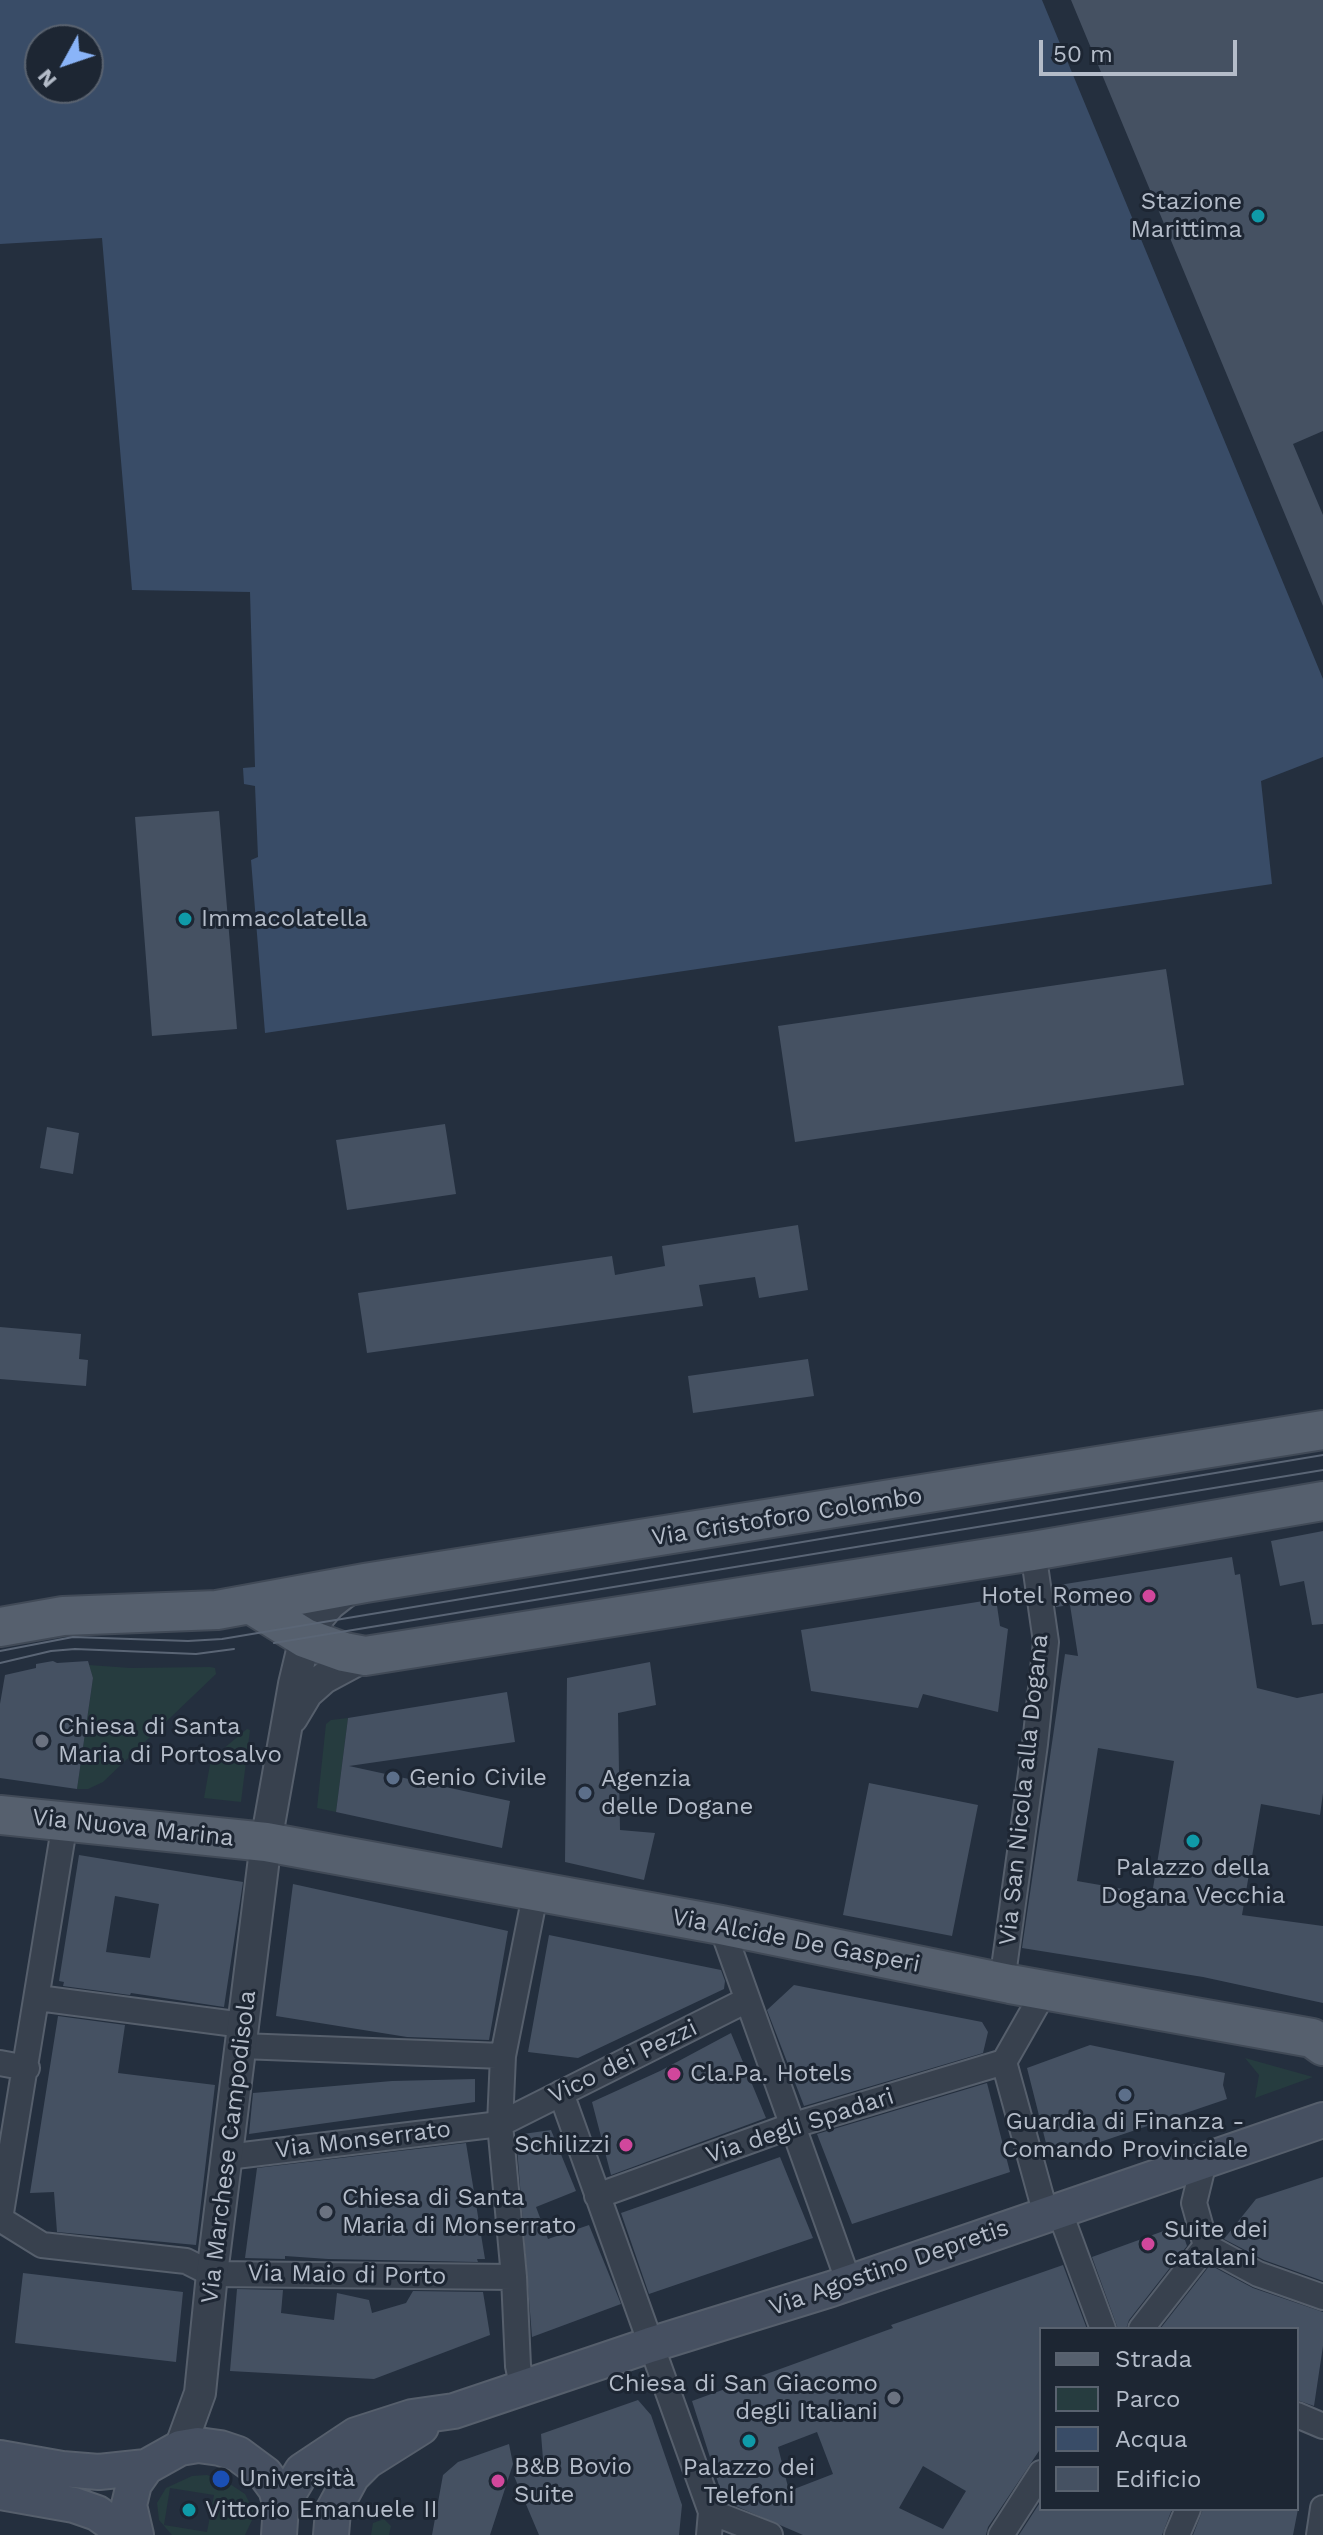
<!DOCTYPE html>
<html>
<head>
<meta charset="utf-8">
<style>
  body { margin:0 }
  #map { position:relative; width:1323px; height:2535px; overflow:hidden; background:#242f3e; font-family:"Work Sans",sans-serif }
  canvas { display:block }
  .legend { position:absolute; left:1039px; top:2327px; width:260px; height:184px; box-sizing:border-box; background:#1d2633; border:2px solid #59626f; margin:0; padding:10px 14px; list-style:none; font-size:24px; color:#b4bcc9 }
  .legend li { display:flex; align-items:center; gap:16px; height:40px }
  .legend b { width:40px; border:2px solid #59626f }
  .north { position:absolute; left:24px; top:24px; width:80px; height:80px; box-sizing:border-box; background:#1d2633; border:2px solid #59626f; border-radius:50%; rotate:230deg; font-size:22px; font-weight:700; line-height:32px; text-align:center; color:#b4bcc9 }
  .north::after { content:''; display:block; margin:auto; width:28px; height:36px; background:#8ab4f8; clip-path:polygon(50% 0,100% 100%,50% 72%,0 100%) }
  .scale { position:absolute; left:1039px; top:40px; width:198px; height:36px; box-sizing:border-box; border:4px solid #b4bcc9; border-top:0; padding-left:10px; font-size:24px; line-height:28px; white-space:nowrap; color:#b4bcc9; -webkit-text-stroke:6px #1d2633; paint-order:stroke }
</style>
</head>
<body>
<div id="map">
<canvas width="1323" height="2535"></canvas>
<ul class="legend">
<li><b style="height:10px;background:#56606e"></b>Strada</li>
<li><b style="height:22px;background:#263c3f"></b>Parco</li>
<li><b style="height:22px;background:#394c67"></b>Acqua</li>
<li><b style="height:22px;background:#455162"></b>Edificio</li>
</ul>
<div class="north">N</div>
<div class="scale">50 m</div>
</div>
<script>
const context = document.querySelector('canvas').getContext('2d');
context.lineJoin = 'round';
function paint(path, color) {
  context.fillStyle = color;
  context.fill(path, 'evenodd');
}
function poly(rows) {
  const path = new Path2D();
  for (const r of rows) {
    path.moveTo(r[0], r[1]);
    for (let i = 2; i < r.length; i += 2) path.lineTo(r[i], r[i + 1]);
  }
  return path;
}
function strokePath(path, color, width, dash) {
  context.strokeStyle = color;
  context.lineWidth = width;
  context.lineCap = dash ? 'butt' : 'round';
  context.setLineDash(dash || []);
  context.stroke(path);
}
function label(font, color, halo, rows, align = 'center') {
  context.font = font + ' "Work Sans",sans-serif';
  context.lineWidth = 6;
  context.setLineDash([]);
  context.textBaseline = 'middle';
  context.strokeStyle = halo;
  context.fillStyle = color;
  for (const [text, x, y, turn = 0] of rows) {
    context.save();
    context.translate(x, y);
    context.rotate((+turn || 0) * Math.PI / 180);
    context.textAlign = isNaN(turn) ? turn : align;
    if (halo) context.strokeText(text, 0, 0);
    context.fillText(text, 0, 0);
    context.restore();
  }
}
const green = poly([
  [89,1665,130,1668,210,1667,215,1668,216,1674,103,1782,88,1789,77,1789,93,1678],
  [348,1718,336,1812,317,1808,326,1724,331,1720],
  [247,1729,250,1730,241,1802,204,1798,211,1759],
  [1245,2058,1313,2077,1255,2098,1259,2075],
  [207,2475,227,2482,245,2494,253,2510,253,2518,245,2535,172,2535,159,2520,157,2503,166,2488,192,2476],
  [170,2488,214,2495,207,2532,164,2525],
  [384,2519,391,2526,389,2535,371,2535,373,2523]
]);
const water = poly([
  [0,0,1042,0,1323,679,1323,757,1261,781,1272,884,265,1033,251,860,258,857,255,786,244,784,243,768,255,767,250,592,132,590,102,238,0,244],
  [40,40,88,40,88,88,40,88]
]);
const building = poly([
  [1071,0,1323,0,1323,431,1293,444,1323,515,1323,606],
  [219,811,237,1029,152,1036,135,817],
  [1166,969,1184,1085,795,1142,778,1026],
  [445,1124,456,1194,347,1210,336,1140],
  [47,1127,79,1133,73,1174,40,1168],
  [798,1225,808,1290,759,1298,755,1277,699,1285,703,1306,367,1353,358,1293,612,1256,615,1275,665,1266,662,1246],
  [0,1327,81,1334,79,1359,88,1360,86,1386,0,1379],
  [808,1359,814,1396,693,1413,688,1376],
  [1323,1531,1323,1624,1312,1625,1304,1581,1280,1586,1271,1541],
  [1232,1557,1235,1575,1240,1574,1257,1688,1297,1698,1323,1693,1323,1793,1320,1815,1261,1804,1242,1915,1323,1926,1323,2003,1203,1977,1022,1948,1065,1654,1078,1656,1070,1605,1056,1607,1053,1586],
  [1098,1748,1174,1761,1152,1894,1077,1881],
  [996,1599,1000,1626,1008,1629,998,1712,923,1694,918,1708,811,1691,801,1630],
  [53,1661,57,1663,88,1661,93,1678,77,1789,0,1778,0,1704,5,1675,36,1668,36,1664],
  [650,1662,656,1705,618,1713,620,1830,655,1833,644,1880,565,1862,567,1678],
  [507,1692,515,1742,349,1766,510,1801,502,1848,336,1812,348,1718],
  [869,1783,978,1805,952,1936,843,1915],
  [79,1855,243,1882,224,2007,131,1993,130,1995,63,1986,64,1982,59,1981],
  [115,1896,159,1904,150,1958,106,1952],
  [293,1884,508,1931,489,2040,407,2037,276,2016],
  [549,1935,721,1970,725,1981,724,1989,578,2058,528,2052],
  [794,1985,982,2022,988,2032,983,2053,804,2106,767,2010],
  [58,2016,125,2025,118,2073,215,2085,196,2245,57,2232,54,2192,30,2193],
  [731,2033,766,2118,611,2175,592,2102,660,2071],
  [1090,2045,1225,2073,1223,2085,1227,2099,1050,2159,1027,2068],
  [475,2079,475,2102,249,2134,253,2093,392,2081],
  [987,2083,1010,2172,852,2224,817,2134],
  [551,2130,576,2191,536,2207,548,2239,589,2225,621,2304,532,2337,516,2135],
  [466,2143,485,2259,477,2259,478,2262,328,2259,285,2256,285,2259,245,2258,257,2168],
  [780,2157,813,2238,649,2294,621,2213],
  [1323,2177,1323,2281,1264,2260,1224,2239,1256,2199],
  [1180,2225,1187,2246,1129,2320,1126,2329,1118,2329,1092,2257],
  [1063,2265,1087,2329,1041,2329,1041,2448,988,2527,986,2535,803,2535,724,2501,692,2401,893,2328,891,2325],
  [817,2432,833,2474,789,2491,778,2447],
  [923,2466,966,2491,943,2529,899,2508],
  [1210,2265,1253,2288,1323,2312,1323,2346,1314,2406,1297,2400,1297,2329,1160,2329],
  [23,2273,183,2292,176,2362,15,2343],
  [237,2289,283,2290,281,2313,334,2320,337,2293,369,2300,372,2313,406,2303,413,2291,483,2292,490,2335,374,2379,230,2371],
  [638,2400,651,2415,682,2505,679,2535,539,2535,514,2476,544,2472,541,2434],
  [509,2444,513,2464,490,2535,432,2535,443,2475,458,2462],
  [1041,2501,1041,2509,1172,2509,1162,2535,1019,2535],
  [1203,2509,1298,2509,1293,2535,1193,2535]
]);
const minor = poly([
  [721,1925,849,2283],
  [1002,1982,1035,1744,1046,1642,1033,1551],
  [1045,1990,1004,2062,1046,2215],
  [38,1998,243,2025],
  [241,2046,503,2056],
  [0,2063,27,2068],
  [561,2093,711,2512,709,2535],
  [227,2157,500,2124,747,2000],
  [597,2196,791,2126,1004,2062],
  [1059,2210,1103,2329],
  [0,2219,42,2245,186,2261,212,2274,514,2277],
  [0,2219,65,1822],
  [1206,2246,1258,2274,1323,2297],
  [1141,2329,1206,2246,1194,2203,1204,2162],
  [523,2389,518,2366,514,2277,500,2124,503,2056,536,1890],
  [1297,2415,1323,2426],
  [711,2512,770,2535],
  [1001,2535,1041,2473],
  [1177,2535,1188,2509],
  [1319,2535,1323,2508]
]);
const tertiary = poly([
  [292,1718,307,1693,324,1678,365,1656],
  [180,2448,200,2393,212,2274,266,1842,294,1684,305,1638,313,1624,330,1604,353,1586]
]);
const secondary = poly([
  [0,2458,62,2469,99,2472,146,2467],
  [0,2492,74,2505,97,2513,128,2535],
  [281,2506,302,2471,356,2435,412,2417,454,2411,650,2345,831,2289,1323,2120],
  [136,2535,129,2505,134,2484,146,2467,180,2448,198,2445,220,2448,238,2454,265,2474,276,2489,281,2506,279,2535],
  [331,2535,333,2511,352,2476,367,2461,421,2427]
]);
const primary = poly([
  [252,1605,305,1638,344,1652,365,1656,1033,1551,1323,1501],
  [0,1627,63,1616,217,1610,365,1583,1323,1430],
  [0,1815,266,1842,721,1925,1010,1984,1312,2038,1323,2046]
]);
const tram = poly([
  [274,1643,1323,1470],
  [0,1651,73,1637,188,1641,222,1639,1323,1455],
  [0,1663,51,1651,75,1649,196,1654,234,1649]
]);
const markers = [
  [1258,216,8,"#0f9aa8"],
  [185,919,8,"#0f9aa8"],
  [1149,1596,8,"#d1479c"],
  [42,1741,8,"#6b7280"],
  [393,1778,8,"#5c6f8a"],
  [585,1793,8,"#5c6f8a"],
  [1193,1841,8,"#0f9aa8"],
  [674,2074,8,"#d1479c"],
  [1125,2095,8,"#5c6f8a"],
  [626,2145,8,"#d1479c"],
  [326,2212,8,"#6b7280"],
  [1148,2244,8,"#d1479c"],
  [894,2398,8,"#6b7280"],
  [749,2441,8,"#0f9aa8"],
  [221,2479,10,"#1a4fb4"],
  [498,2481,8,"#d1479c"],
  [189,2510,8,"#0f9aa8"]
];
const poiNames = [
  ["Stazione",1242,202,"right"],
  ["Marittima",1242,230,"right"],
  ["Immacolatella",201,919],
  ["Hotel Romeo",1133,1596,"right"],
  ["Chiesa di Santa",58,1727],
  ["Maria di Portosalvo",58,1755],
  ["Genio Civile",409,1778],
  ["Agenzia",601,1779],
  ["delle Dogane",601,1807],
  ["Palazzo della",1193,1868,"center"],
  ["Dogana Vecchia",1193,1896,"center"],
  ["Cla.Pa. Hotels",690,2074],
  ["Guardia di Finanza -",1125,2122,"center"],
  ["Comando Provinciale",1125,2150,"center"],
  ["Schilizzi",610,2145,"right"],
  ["Chiesa di Santa",342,2198],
  ["Maria di Monserrato",342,2226],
  ["Suite dei",1164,2230],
  ["catalani",1164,2258],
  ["Chiesa di San Giacomo",878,2384,"right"],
  ["degli Italiani",878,2412,"right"],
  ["B&B Bovio",514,2467],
  ["Suite",514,2495],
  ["Palazzo dei",749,2468,"center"],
  ["Telefoni",749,2496,"center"],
  ["Università",239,2479],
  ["Vittorio Emanuele II",205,2510]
];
const streetNames = [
  ["Via Cristoforo Colombo",787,1517,-9],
  ["Via San Nicola alla Dogana",1024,1790,-84],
  ["Via Nuova Marina",133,1828,6],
  ["Via Alcide De Gasperi",796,1941,11],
  ["Vico dei Pezzi",623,2062,-26],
  ["Via degli Spadari",800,2126,-18],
  ["Via Monserrato",363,2140,-7],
  ["Via Marchese Campodisola",229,2147,-83],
  ["Via Agostino Depretis",889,2268,-19],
  ["Via Maio di Porto",347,2275,1]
];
paint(green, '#263c3f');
paint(water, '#394c67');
paint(building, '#455162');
strokePath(minor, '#565f6c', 28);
strokePath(tertiary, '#565f6c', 34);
strokePath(secondary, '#565f6c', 38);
strokePath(primary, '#414a57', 42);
strokePath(minor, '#38414e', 24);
strokePath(tertiary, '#38414e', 30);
strokePath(secondary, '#465061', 34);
strokePath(primary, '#56606e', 38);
strokePath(tram, '#5a6575', 2);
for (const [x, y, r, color] of markers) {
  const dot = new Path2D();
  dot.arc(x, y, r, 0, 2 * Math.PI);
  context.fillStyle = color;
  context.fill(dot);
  strokePath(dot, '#1d2633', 3);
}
label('24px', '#b4bcc9', '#1d2633', poiNames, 'left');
label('24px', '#b4bcc9', '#1d2633', streetNames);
</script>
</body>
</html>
